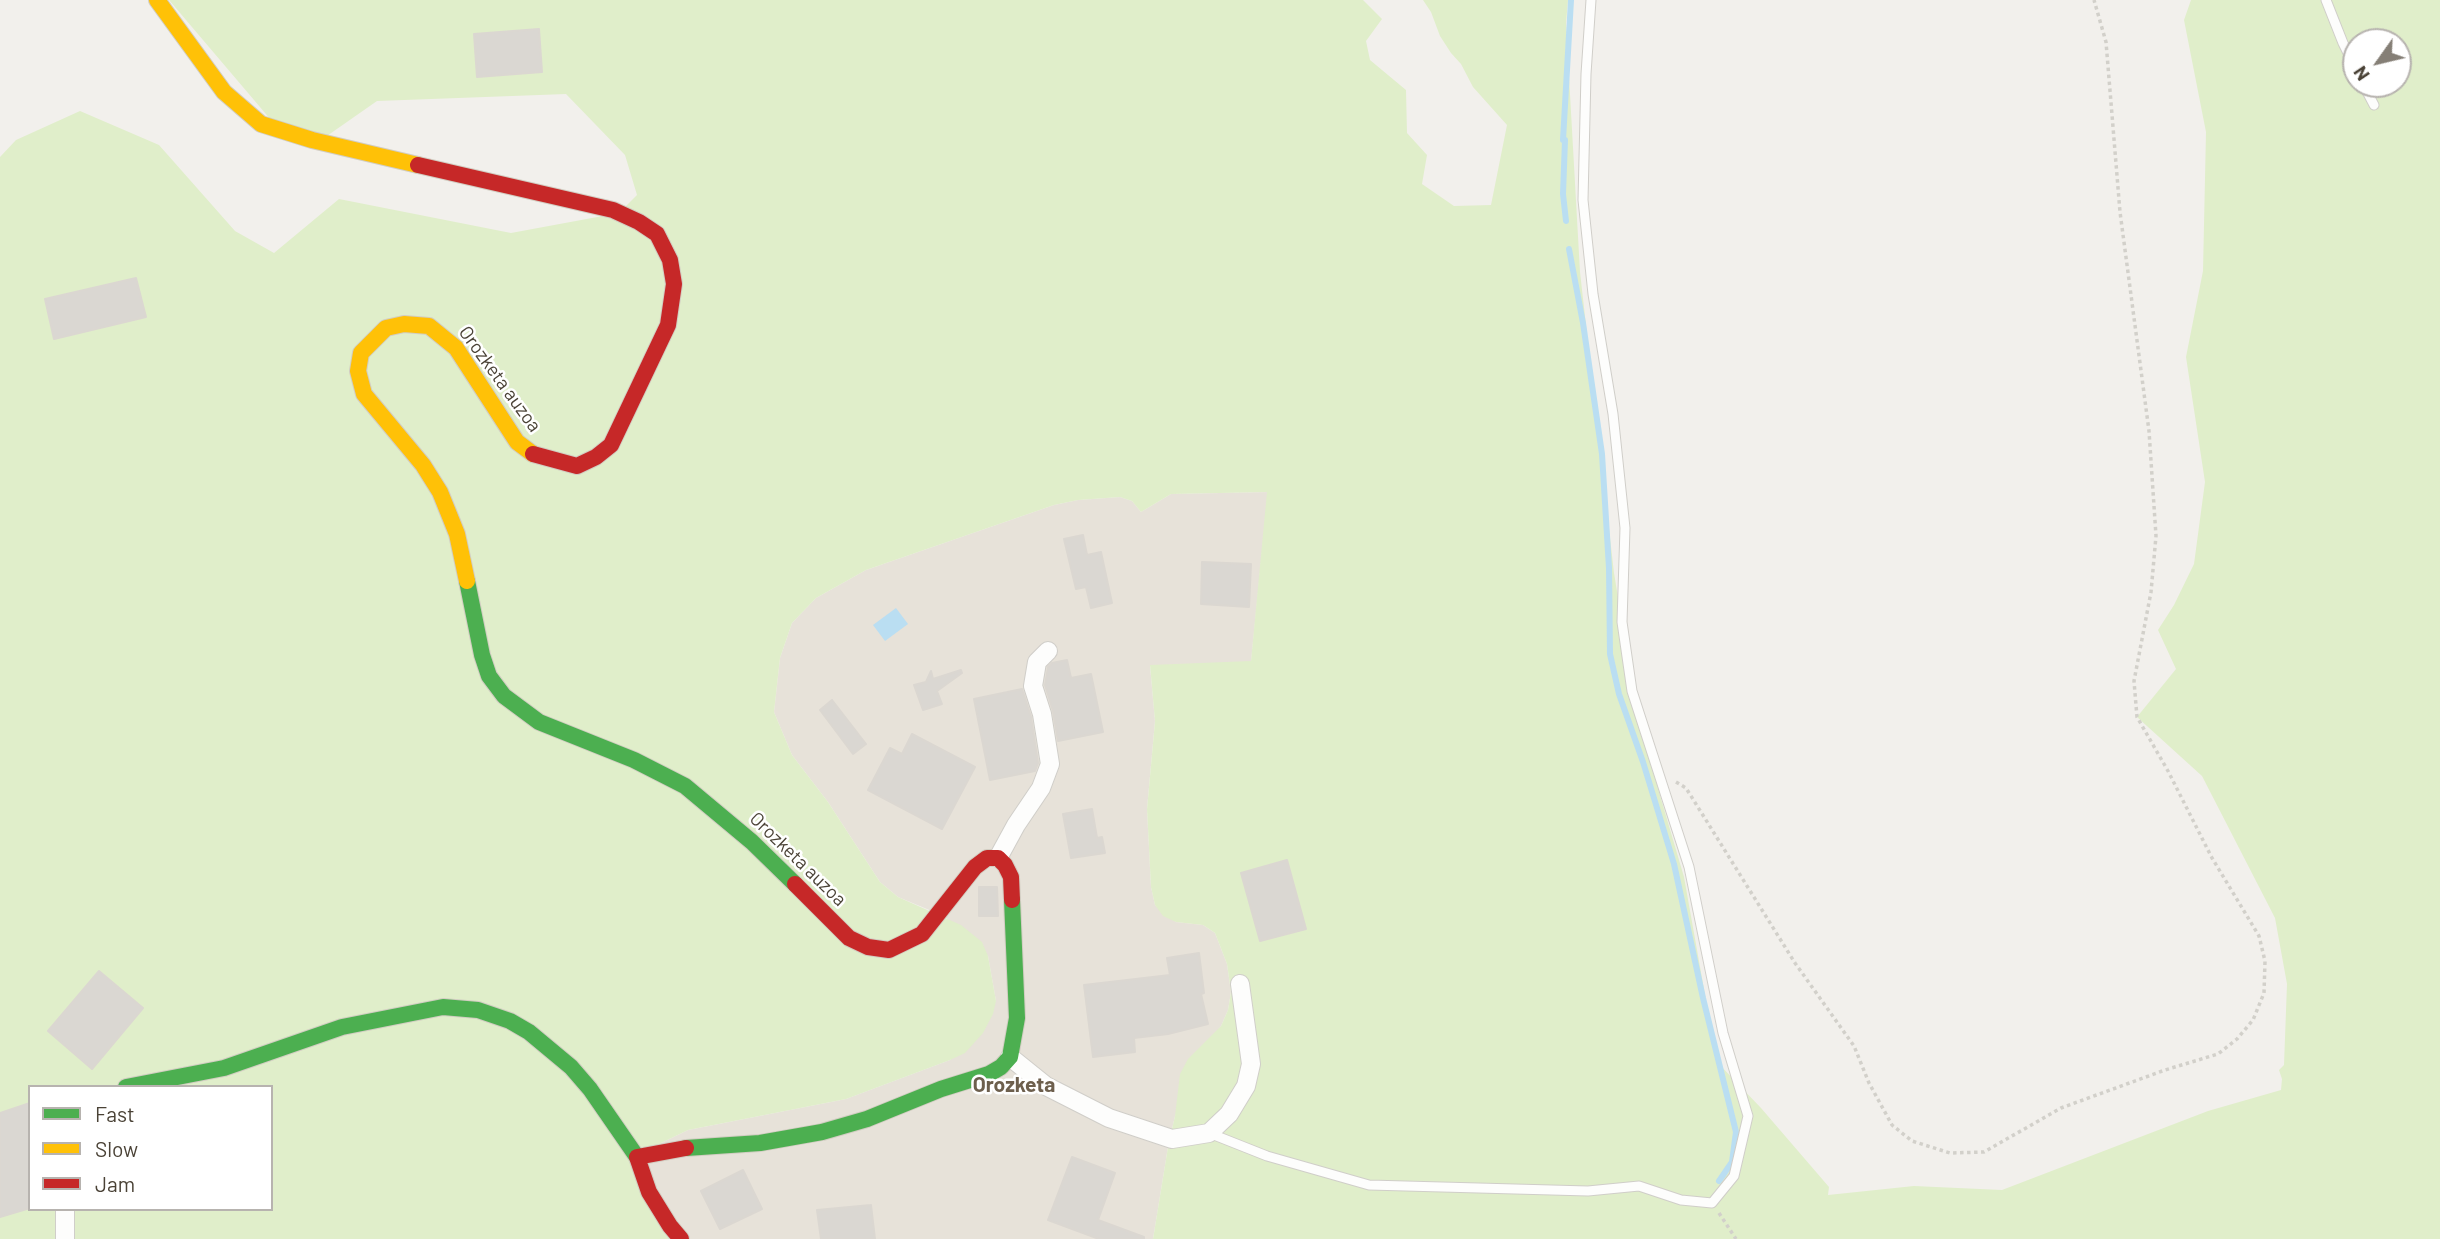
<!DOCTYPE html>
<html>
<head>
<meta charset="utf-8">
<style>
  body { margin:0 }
  #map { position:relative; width:2440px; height:1239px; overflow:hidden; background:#f2f0ec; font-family:Barlow,sans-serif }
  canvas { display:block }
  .legend { position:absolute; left:28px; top:1085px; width:245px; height:126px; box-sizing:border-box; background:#fff; border:2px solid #b7b3af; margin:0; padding:9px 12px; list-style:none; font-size:21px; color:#4a4236 }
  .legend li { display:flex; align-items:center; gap:14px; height:35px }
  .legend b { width:35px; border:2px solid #b7b3af }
  .north { position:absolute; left:2342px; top:28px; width:70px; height:70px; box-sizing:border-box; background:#fff; border:2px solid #b7b3af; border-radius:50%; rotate:236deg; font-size:19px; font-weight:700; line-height:28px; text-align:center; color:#4a4236 }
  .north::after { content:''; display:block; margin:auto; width:24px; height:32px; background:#857f76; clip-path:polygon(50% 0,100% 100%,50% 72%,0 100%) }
</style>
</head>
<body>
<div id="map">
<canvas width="2440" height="1239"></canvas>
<ul class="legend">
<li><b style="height:9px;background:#4caf50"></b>Fast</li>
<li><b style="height:9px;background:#ffc107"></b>Slow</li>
<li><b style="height:9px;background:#c62828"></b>Jam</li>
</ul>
<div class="north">N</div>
</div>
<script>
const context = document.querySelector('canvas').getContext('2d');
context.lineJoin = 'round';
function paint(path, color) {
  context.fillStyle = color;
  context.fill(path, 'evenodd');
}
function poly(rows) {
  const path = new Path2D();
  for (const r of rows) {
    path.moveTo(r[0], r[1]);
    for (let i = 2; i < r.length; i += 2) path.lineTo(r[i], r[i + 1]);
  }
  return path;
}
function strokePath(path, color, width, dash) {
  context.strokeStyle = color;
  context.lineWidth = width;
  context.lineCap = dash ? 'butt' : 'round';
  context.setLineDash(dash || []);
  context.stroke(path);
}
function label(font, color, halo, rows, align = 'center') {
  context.font = font + ' Barlow,sans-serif';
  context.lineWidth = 5;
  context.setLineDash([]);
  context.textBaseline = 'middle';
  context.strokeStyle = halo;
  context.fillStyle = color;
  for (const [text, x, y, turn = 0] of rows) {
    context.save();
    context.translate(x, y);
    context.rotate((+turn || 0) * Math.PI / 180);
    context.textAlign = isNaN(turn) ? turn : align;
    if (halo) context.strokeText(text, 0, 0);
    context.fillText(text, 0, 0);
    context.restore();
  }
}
const residential = poly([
  [1268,492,1251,662,1150,666,1155,721,1147,809,1151,887,1155,905,1176,922,1203,925,1215,933,1227,964,1231,992,1228,1010,1221,1026,1214,1035,1175,1116,1168,1147,1153,1239,685,1239,630,1158,688,1130,846,1099,950,1060,996,1001,988,956,944,916,898,897,880,882,828,802,792,755,774,712,780,658,792,623,816,598,866,570,1054,505,1078,500,1120,497,1132,501,1141,512,1171,494]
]);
const green = poly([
  [169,0,1363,0,1382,19,1366,41,1370,60,1406,90,1407,133,1427,155,1422,184,1454,206,1491,205,1507,125,1473,87,1461,64,1451,53,1440,36,1431,12,1423,0,1568,0,1566,23,1580,272,1614,573,1639,724,1684,877,1717,1062,1761,1108,1829,1187,1828,1195,1914,1186,2002,1190,2208,1111,2281,1090,2282,1079,2279,1070,2284,1065,2287,984,2275,918,2202,776,2137,717,2176,669,2158,630,2174,605,2194,564,2205,482,2186,357,2203,271,2206,132,2184,20,2191,0,2440,0,2440,1239,1153,1239,1168,1147,1175,1116,1180,1074,1188,1059,1221,1026,1228,1010,1231,992,1227,964,1215,933,1203,925,1176,922,1163,916,1155,905,1151,887,1147,809,1155,721,1150,665,1251,661,1267,492,1171,494,1141,512,1132,501,1120,497,1078,500,1054,505,866,570,816,598,792,623,780,658,774,712,792,755,828,802,880,882,898,897,961,925,982,942,988,956,996,1001,993,1014,983,1033,965,1053,950,1060,846,1099,688,1130,630,1158,685,1239,0,1239,0,157,16,140,80,111,159,145,235,231,274,253,339,199,511,233,619,213,637,195,625,155,566,94,377,101,324,138,271,120],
  [2356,42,2398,42,2398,84,2356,84],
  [30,1087,271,1087,271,1209,30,1209]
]);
const water = poly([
  [896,608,908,624,885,641,873,625]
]);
const stream = poly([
  [1566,221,1563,194,1565,140,1563,140,1571,0],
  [1569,249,1583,323,1602,454,1609,568,1610,654,1619,694,1643,762,1674,864,1703,998,1736,1132,1732,1162,1719,1181]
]);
const building = poly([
  [539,29,542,72,477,77,474,34,539,29],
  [136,278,146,317,54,339,45,299,136,278],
  [1083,535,1087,555,1101,552,1112,603,1091,608,1086,587,1076,589,1064,539,1083,535],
  [1202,562,1251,564,1249,607,1201,604,1202,562],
  [1067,660,1071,678,1091,674,1103,732,1058,741,1053,711,1045,685,1048,667,1052,663,1067,660],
  [961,670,962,673,937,691,942,704,923,710,914,685,926,682,931,671,933,679,961,670],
  [1022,689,1031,717,1038,763,1035,771,990,780,974,699,1022,689],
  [832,700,866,744,853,754,820,710,832,700],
  [912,734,975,767,942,829,868,790,890,748,902,754,912,734],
  [1092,809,1097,838,1102,837,1105,853,1071,858,1063,814,1092,809],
  [1287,860,1306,929,1260,941,1241,873,1287,860],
  [979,887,997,887,998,916,979,916,979,887],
  [1199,953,1204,993,1201,994,1208,1024,1168,1034,1134,1038,1135,1052,1093,1057,1084,985,1170,975,1167,958,1199,953],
  [99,971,143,1008,92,1069,48,1031,99,971],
  [30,1103,30,1208,0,1217,0,1113,30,1103],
  [1072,1157,1115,1173,1098,1220,1144,1237,1144,1239,1099,1239,1048,1220,1072,1157],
  [743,1170,762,1209,720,1229,701,1191,743,1170],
  [871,1205,875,1239,821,1239,817,1210,871,1205]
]);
const path = poly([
  [1676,782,1686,788,1795,963,1854,1046,1869,1083,1892,1125,1912,1141,1950,1153,1984,1152,2061,1108,2165,1070,2218,1054,2237,1039,2253,1020,2264,993,2265,961,2259,936,2212,858,2168,771,2137,717,2134,681,2151,592,2156,536,2149,431,2120,212,2106,42,2094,0],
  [1719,1213,1736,1239]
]);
const lane = poly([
  [2326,0,2343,43,2356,69],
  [2363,84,2374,105],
  [1209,1133,1267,1156,1369,1185,1588,1191,1639,1186,1681,1200,1712,1203,1734,1176,1748,1116,1723,1033,1689,867,1632,691,1622,622,1625,528,1613,414,1593,294,1583,200,1586,74,1591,0]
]);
const street = poly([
  [998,858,1016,825,1041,788,1050,764,1042,714,1033,686,1037,662,1048,651],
  [1010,1057,1046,1086,1109,1118,1172,1139,1209,1133,1229,1114,1246,1086,1251,1064,1240,984],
  [65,1239,65,1209]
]);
const fast = poly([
  [467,581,482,655,489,676,504,696,539,722,634,760,685,786,752,842,795,884],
  [126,1087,224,1068,342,1027,443,1007,478,1010,510,1021,529,1032,571,1067,590,1089,637,1157],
  [686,1148,760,1143,822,1132,867,1119,941,1089,989,1074,1001,1067,1010,1057,1017,1018,1012,900]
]);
const slow = poly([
  [157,0,224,92,261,124,312,140,418,165],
  [467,581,457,534,440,492,423,465,364,394,358,371,361,353,386,328,404,324,429,326,456,348,517,442,533,454]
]);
const jam = poly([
  [418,165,613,210,639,222,657,234,670,260,674,284,668,325,611,445,596,457,577,466,533,454],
  [795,884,849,938,868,947,889,950,922,934,975,867,987,858,998,858,1005,865,1011,877,1012,900],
  [681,1239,670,1226,649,1192,637,1157,686,1148]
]);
const streetNames = [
  ["Orozketa auzoa",500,379,54],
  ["Orozketa auzoa",798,859,44]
];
const neighbourhoodNames = [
  ["Orozketa",1014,1085]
];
paint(residential, '#e7e2d9');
paint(green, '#e0eeca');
paint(water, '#badef2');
strokePath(stream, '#badef2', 6);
paint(building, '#dad7d2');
strokePath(building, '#dbd7d1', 2);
strokePath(lane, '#d0cec9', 11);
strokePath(street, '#d0cec9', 20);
strokePath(fast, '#d2cdc2', 18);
strokePath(slow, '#d2cdc2', 18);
strokePath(jam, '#d2cdc2', 18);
strokePath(path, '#d2d0ca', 3.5, [3.5, 3.5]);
strokePath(lane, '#fdfdfc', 9);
strokePath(street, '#fdfdfc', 18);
strokePath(fast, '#4caf50', 16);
strokePath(slow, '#ffc107', 16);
strokePath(jam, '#c62828', 16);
label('19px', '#4a4236', '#fff', streetNames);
label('bold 21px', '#6d5f4d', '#fff', neighbourhoodNames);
</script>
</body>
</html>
